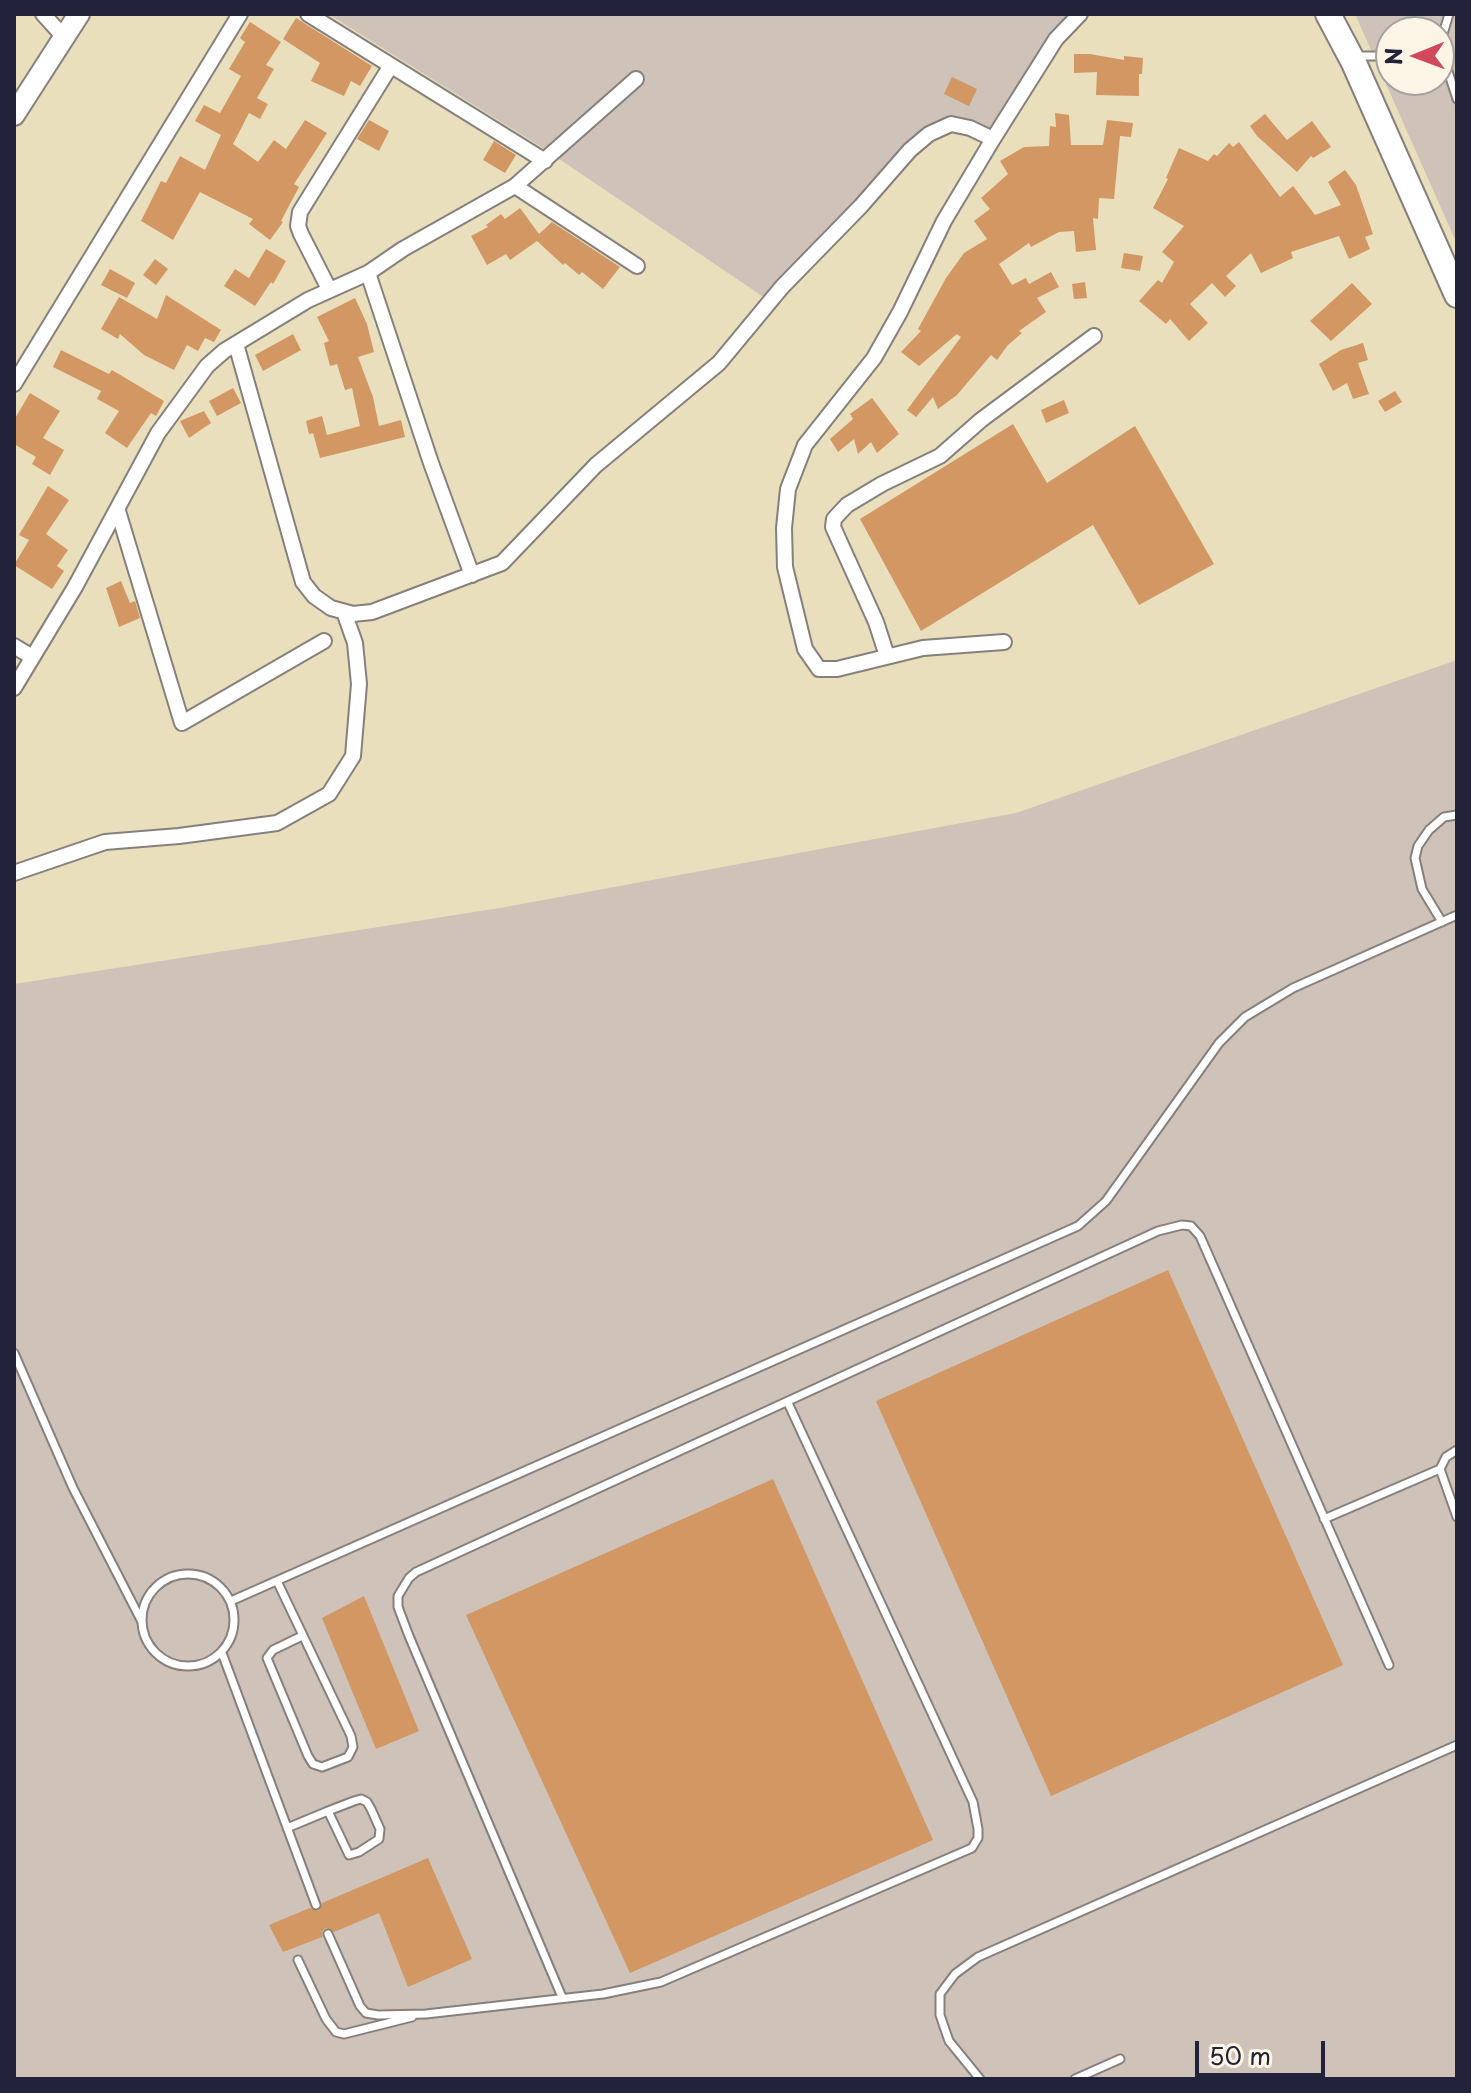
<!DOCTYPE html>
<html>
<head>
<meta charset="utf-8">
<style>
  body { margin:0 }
  #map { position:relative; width:1471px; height:2093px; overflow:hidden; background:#e9dfbc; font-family:"Playpen Sans",sans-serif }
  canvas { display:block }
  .frame { position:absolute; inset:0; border:16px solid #22223b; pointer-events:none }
  .north { position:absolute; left:1375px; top:16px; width:80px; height:80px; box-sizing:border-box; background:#fcf5e5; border:2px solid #a5a1a1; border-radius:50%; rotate:269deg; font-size:22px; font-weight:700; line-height:32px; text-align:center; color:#22223b }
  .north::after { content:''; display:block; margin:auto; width:28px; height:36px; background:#d1495b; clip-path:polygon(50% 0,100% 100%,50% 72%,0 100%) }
  .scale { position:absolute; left:1195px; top:2041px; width:130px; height:36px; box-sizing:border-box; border:4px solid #22223b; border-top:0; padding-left:10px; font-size:24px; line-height:28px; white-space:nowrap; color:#22223b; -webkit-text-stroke:6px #fcf5e5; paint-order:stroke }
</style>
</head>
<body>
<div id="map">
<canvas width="1471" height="2093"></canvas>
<div class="frame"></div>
<div class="north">N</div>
<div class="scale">50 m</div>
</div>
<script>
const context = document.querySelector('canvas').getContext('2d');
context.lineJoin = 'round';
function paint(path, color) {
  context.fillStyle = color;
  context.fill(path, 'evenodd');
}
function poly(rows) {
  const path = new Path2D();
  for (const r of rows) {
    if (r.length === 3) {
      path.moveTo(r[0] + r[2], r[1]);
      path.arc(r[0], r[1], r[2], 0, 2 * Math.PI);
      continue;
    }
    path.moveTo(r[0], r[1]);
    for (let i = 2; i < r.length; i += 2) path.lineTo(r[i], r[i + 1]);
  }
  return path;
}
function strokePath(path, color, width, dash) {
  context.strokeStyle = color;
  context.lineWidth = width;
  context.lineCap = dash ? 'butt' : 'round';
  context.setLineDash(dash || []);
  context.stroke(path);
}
const industrial = poly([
  [328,14,1086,14,1072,23,999,134,950,125,926,138,768,300,543,148],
  [1355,14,1457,14,1457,244],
  [1391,32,1439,32,1439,80,1391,80],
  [1457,660,1457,2079,14,2079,14,984,500,908,1016,813]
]);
const building = poly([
  [296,18,372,66,360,86,351,81,344,96,311,81,320,63,283,39],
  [250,22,281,42,266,65,274,69,257,98,268,104,260,119,249,113,233,144,258,162,274,140,286,149,305,120,327,133,294,184,299,187,281,221,283,222,270,240,249,224,253,219,200,192,173,240,141,221,161,181,166,183,180,156,205,170,221,135,195,121,204,105,220,113,241,76,229,69,245,42,240,38],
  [1074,54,1090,54,1124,60,1124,56,1143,58,1142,74,1139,74,1139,96,1096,95,1097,72,1074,73],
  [952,77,977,89,969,106,944,94],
  [1055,113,1069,115,1071,145,1103,145,1107,120,1133,123,1131,137,1120,136,1114,199,1099,198,1098,219,1093,218,1096,250,1076,252,1074,231,1059,232,1031,247,1029,243,999,264,1012,285,1026,278,1029,284,1051,272,1059,287,1037,298,1046,312,1019,331,1022,333,1008,345,997,360,991,355,957,395,938,409,933,397,916,417,907,410,961,337,957,334,919,366,901,352,921,331,918,329,946,278,964,253,987,239,974,221,990,209,981,198,1008,174,1000,161,1024,147,1049,146,1050,126,1056,127],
  [1265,114,1287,140,1312,121,1331,147,1313,158,1311,156,1297,172,1257,136,1250,126],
  [369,120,389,131,379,151,357,139],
  [494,141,516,155,505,173,483,160],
  [1239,142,1280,197,1293,186,1315,215,1341,205,1328,182,1345,170,1356,185,1373,234,1365,237,1370,249,1349,259,1339,236,1291,252,1293,258,1261,273,1251,253,1226,276,1236,286,1225,297,1212,283,1190,304,1208,323,1189,341,1170,319,1166,324,1139,301,1158,280,1162,283,1174,262,1162,252,1184,226,1153,208,1168,179,1166,178,1179,148,1208,161,1214,154,1217,156,1229,143,1233,147],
  [520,208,539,234,552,222,620,267,603,289,582,272,579,275,565,263,563,265,537,241,510,260,506,254,487,265,471,236,488,227,486,225,501,214,505,219],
  [266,249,286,261,273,284,271,282,255,306,224,286,235,269,249,278],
  [1124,253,1143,256,1140,271,1121,268],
  [155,259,168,269,156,285,143,275],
  [110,269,135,283,127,298,101,285],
  [1085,282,1087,298,1074,299,1072,284],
  [1352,283,1372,304,1331,341,1310,321],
  [166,295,221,330,214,342,205,338,198,351,187,345,174,370,144,355,120,334,118,339,101,329,119,297,157,319],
  [355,298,367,324,374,352,358,357,373,397,379,426,401,420,405,437,320,458,313,433,309,434,306,421,322,416,327,435,360,426,352,388,345,390,337,364,330,366,324,343,329,341,317,317],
  [293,334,301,350,263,371,255,355],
  [1363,343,1368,360,1358,363,1369,394,1353,399,1347,383,1333,391,1319,364,1341,350],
  [61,350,109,374,112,370,164,401,156,416,151,413,127,448,105,433,119,411,97,399,101,391,53,367],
  [233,388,241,403,217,416,209,401],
  [1395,391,1402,402,1385,412,1378,401],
  [30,393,60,411,43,438,64,450,50,475,32,464,36,457,14,444,14,420],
  [872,398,899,434,877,453,871,442,858,454,854,439,838,452,830,439,853,419,850,414],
  [1064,400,1069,413,1046,423,1041,410],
  [204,411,211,423,189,438,180,421],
  [1013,424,1047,483,1135,426,1214,564,1139,605,1093,525,921,631,860,519],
  [48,486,69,500,46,534,68,550,57,566,64,571,52,589,14,565,29,540,19,535],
  [121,581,130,603,135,601,140,618,119,627,106,588],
  [1168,1270,1343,1665,1051,1796,876,1401],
  [773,1479,933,1840,630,1973,466,1615],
  [364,1596,419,1731,376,1749,322,1618],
  [428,1858,472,1959,408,1987,379,1913,334,1932,326,1928,322,1931,322,1937,283,1952,269,1925,310,1908,319,1911,322,1903]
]);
const service = poly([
  [1449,14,1443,34,1443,56,1457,99],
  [1357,56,1391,56],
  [1442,922,1422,889,1415,858,1418,846,1429,830,1444,817,1457,815],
  [14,1353,73,1488,142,1622],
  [1457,1450,1446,1457,1440,1469,1457,1517],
  [1324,1519,1440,1469],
  [188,1620,46],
  [277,1581,351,1736,353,1747,348,1757,322,1767,313,1764,308,1756,267,1658,273,1650,302,1636],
  [231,1601,1078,1226,1106,1201,1219,1043,1245,1017,1293,988,1457,915],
  [222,1653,316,1905],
  [287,1828,328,1811,354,1801,361,1799,367,1802,371,1809,380,1829,379,1839,359,1852,349,1855,328,1811],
  [328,1934,360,2006,366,2013,378,2015,426,2014,603,1994,661,1982,972,1848,978,1838,978,1829,973,1802,788,1403],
  [298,1960,326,2019,336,2032,344,2034,412,2017],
  [562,1997,409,1636,398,1607,398,1596,409,1578,416,1572,1158,1231,1182,1225,1191,1226,1200,1236,1389,1665],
  [980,2079,949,2041,940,2015,940,1994,955,1974,978,1957,1457,1745],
  [1075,2079,1120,2059]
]);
const minor = poly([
  [43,14,63,36],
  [308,14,545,161],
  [515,186,637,266],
  [368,273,431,463,472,575],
  [329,289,301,234,298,226,300,212,390,67],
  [236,344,303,582,314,596,331,608,353,614,372,612,502,563,596,465,719,363,782,287,861,206,910,150,929,134,951,124,970,128,993,139],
  [14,384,240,14],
  [118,511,182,723,324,641],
  [1004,642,923,648,837,669,819,669,805,649,785,567,784,528,788,489,805,445,874,358,900,312,944,221,993,139,1056,39,1080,14],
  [14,646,32,657],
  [887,656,876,622,833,527,834,519,847,505,882,484,940,456,981,420,1094,336],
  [14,688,75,587,158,433,207,366,224,351,308,300,368,273,403,249,515,186,636,79],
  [14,873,105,842,179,836,277,823,329,794,353,756,359,684,355,643,344,612]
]);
const secondary = poly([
  [14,115,79,14]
]);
const primary = poly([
  [1328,14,1354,63,1457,295]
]);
paint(industrial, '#cec2b9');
paint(building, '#d29763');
strokePath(service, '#86807c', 11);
strokePath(minor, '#86807c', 18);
strokePath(secondary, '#86807c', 24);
strokePath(primary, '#86807c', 28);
strokePath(service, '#fff', 7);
strokePath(minor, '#fff', 14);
strokePath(secondary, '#fff', 20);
strokePath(primary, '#fff', 24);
</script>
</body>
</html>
